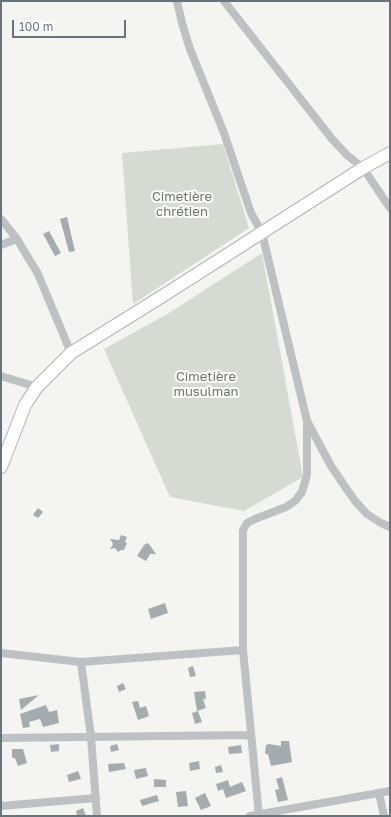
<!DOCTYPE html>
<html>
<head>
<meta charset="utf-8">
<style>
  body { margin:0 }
  #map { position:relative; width:391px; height:817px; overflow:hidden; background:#f4f4f0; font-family:"Golos Text",sans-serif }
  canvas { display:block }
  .frame { position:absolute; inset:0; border:2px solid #66747e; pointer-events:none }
  .scale { position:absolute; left:12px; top:20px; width:114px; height:18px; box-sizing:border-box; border:2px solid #66747e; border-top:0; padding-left:5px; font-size:12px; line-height:14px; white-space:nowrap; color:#66747e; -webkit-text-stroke:3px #fff; paint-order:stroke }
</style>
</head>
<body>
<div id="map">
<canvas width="391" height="817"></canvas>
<div class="frame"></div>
<div class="scale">100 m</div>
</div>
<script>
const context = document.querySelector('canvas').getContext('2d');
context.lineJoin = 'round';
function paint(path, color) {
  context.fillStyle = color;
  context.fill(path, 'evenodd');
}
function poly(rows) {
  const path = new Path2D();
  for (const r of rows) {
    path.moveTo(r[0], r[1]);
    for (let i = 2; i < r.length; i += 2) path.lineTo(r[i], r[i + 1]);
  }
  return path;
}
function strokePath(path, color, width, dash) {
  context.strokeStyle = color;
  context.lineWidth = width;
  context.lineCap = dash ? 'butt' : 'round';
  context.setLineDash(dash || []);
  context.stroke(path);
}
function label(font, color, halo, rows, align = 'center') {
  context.font = font + ' "Golos Text",sans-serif';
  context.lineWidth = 4;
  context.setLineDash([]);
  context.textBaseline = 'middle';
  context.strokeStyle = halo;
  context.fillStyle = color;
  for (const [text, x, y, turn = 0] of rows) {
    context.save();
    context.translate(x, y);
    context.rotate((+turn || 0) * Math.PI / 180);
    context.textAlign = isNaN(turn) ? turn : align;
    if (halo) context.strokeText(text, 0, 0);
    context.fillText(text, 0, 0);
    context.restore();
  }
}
const green = poly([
  [223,144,249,228,133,304,122,153],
  [262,253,303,477,244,511,170,497,104,349,169,313]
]);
const building = poly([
  [67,217,75,251,69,252,60,219],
  [49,231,61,253,55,256,43,234],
  [38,508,43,512,38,518,33,515],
  [121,535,127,537,125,542,127,543,124,550,121,550,118,552,115,548,110,549,113,544,110,539,119,540],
  [147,543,149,544,156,554,150,554,146,561,137,556,144,545],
  [165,603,168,613,151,619,148,609],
  [193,666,196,676,190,677,188,668],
  [123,683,126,689,119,692,117,686],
  [205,691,206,699,203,699,206,708,197,711,194,692],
  [39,695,21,710,19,699],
  [138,701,140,708,146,706,149,716,138,720,132,702],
  [46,705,49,712,57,710,59,723,43,727,40,719,29,722,30,727,23,728,20,714],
  [198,711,202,722,195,724,192,713],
  [281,741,289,741,292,762,271,766,268,754,265,754,266,745,269,744,281,746],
  [59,744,59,751,51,752,50,745],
  [117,744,119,750,111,752,110,746],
  [241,745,242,753,229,754,228,747],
  [12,749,23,749,27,763,18,766,15,758,12,758],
  [199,761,200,769,190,771,189,763],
  [124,763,126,769,109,772,108,764],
  [221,765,223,772,216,773,215,767],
  [146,768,148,776,136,779,134,770],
  [78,771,81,779,69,782,67,775],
  [282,777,288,800,278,802,275,790,279,789,276,779],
  [154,779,166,780,166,787,154,787],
  [228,780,230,787,242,782,246,791,226,798,223,789,218,791,216,784],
  [186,791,188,806,178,807,176,792],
  [205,793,211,806,201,810,195,798],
  [157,795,159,801,142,806,140,800],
  [83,808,86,816,77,816,76,811]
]);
const street = poly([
  [177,1,182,23,190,49,224,133,251,213,262,233,307,421,331,466,355,501,367,514,381,523,390,527],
  [224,1,332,139,347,155,363,168,390,208],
  [1,219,17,239,38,274,71,353],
  [1,245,17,239],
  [1,376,37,387],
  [1,653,81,662,243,650],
  [81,662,91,737,97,816],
  [1,738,250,735],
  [379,793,384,816],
  [1,806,96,798],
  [250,816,390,791],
  [259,816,243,650,243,530,247,523,255,519,286,507,295,501,302,492,307,475,307,424]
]);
const secondary = poly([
  [1,467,25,405,37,387,71,353,161,297,363,168,390,153]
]);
const parkNames = [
  ["Cimetière",182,197],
  ["chrétien",182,212],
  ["Cimetière",206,377],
  ["musulman",206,392]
];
paint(green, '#d5dad2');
paint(building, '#a4acb0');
strokePath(secondary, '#b0b5b8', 14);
strokePath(street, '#bdc1c4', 8);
strokePath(secondary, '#fff', 12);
label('13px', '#687664', '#fff', parkNames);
</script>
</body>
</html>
